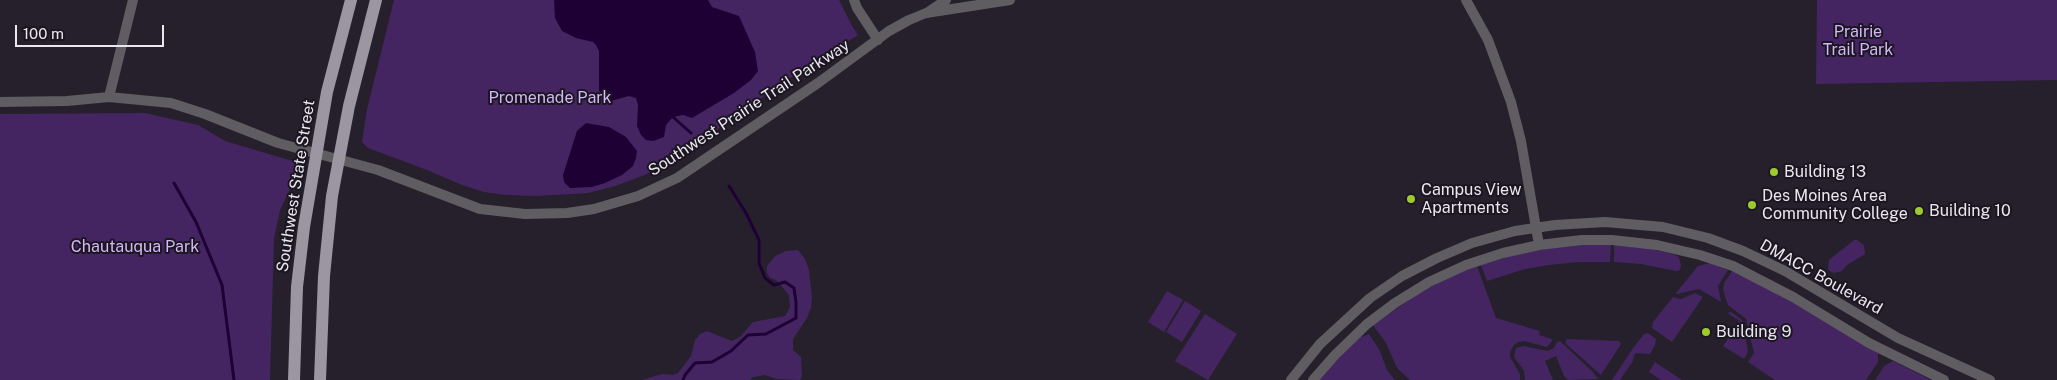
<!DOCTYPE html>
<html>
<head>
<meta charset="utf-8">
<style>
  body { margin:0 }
  #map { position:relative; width:2057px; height:380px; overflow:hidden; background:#25202b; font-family:"Public Sans",sans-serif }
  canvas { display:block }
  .scale { position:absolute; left:15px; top:25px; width:149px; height:22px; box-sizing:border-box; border:2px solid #eae7ef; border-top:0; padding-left:6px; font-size:15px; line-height:18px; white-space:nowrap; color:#eae7ef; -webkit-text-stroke:4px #1b1621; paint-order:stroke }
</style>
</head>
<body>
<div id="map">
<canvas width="2057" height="380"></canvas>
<div class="scale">100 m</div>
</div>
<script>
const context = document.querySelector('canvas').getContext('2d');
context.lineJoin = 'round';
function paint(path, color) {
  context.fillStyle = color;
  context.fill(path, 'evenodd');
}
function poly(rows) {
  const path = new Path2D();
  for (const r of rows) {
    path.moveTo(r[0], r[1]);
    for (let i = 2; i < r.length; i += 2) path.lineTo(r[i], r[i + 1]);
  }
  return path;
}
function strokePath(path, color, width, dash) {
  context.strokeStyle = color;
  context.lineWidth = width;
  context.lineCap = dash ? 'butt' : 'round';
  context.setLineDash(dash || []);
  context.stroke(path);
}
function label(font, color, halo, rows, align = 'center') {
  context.font = font + ' "Public Sans",sans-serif';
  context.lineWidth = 4;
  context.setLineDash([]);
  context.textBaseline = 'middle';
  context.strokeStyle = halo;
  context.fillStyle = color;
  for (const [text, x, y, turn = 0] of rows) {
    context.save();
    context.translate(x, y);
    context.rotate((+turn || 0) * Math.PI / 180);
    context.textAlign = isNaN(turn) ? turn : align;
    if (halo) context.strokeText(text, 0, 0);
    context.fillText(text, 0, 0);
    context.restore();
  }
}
const green = poly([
  [394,0,839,0,852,26,858,35,803,69,687,151,645,175,615,186,588,193,537,196,505,195,484,192,462,185,427,170,368,148,362,142,367,109],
  [1817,0,2057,0,2057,80,1816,84],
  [145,113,198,125,225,141,299,163,296,177,280,210,274,239,270,380,0,380,0,114],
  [1854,240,1857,240,1864,245,1865,254,1847,265,1842,271,1834,273,1831,272,1828,269,1829,260],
  [1581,245,1611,245,1610,262,1579,262,1549,265,1525,269,1487,281,1481,265,1528,251],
  [1614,245,1652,249,1673,254,1679,257,1681,266,1679,271,1676,271,1641,264,1614,262],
  [798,250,805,259,809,270,812,298,811,308,807,318,793,339,793,350,801,357,802,376,800,380,777,379,765,375,753,377,750,380,642,380,662,374,673,375,678,373,691,356,695,340,700,334,707,331,732,341,740,337,753,322,785,316,790,307,789,295,776,280,770,278,767,273,767,266,775,256,786,251],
  [1710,263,1728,270,1718,286,1721,302,1699,289,1677,294,1676,293,1698,266],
  [1477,266,1496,318,1540,331,1539,335,1552,339,1552,341,1547,347,1524,341,1518,342,1514,345,1510,352,1510,357,1520,374,1520,380,1410,380,1397,368,1386,343,1373,325,1421,292,1451,276],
  [1732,271,1777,293,1878,353,1878,362,1866,380,1775,380,1748,362,1754,353,1746,319,1728,305,1723,290,1724,283],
  [1167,291,1183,300,1164,332,1148,322],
  [1695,293,1703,297,1672,342,1652,328,1653,322,1673,297,1681,299],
  [1185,301,1201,311,1182,342,1166,332],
  [1731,312,1741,319,1743,322,1748,352,1744,359,1723,346,1740,321,1727,313],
  [1205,314,1237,334,1208,380,1175,361],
  [1648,333,1656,339,1655,345,1650,354,1637,353,1634,355,1633,361,1620,380,1612,380,1633,348,1644,334],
  [1369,334,1379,349,1387,370,1395,380,1318,380,1361,335,1362,337],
  [1567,339,1619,341,1621,344,1601,375,1565,343],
  [1560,341,1593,372,1598,379,1568,380,1564,376,1556,356,1545,361,1553,380,1525,380,1524,371,1514,357,1516,348,1523,346,1548,351,1554,348,1557,342],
  [1893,361,1931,380,1875,380,1884,366],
  [1655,362,1682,380,1661,380,1649,372]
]);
const water = poly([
  [554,0,708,0,712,7,739,16,755,52,758,71,751,80,734,93,692,118,683,115,673,117,666,125,664,137,653,141,646,140,641,135,637,126,638,105,636,98,629,96,611,101,603,99,599,90,599,51,596,45,593,42,576,38,562,31,555,18],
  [586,123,609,127,626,137,637,151,636,158,633,166,622,175,605,183,592,187,570,188,564,182,563,175,577,131]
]);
const stream = poly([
  [673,117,691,133],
  [174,183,196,222,222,285,234,380],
  [683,380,685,375,695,363,712,362,731,351,748,335,766,334,796,318,796,302,794,288,785,282,774,285,765,278,759,263,759,240,746,213,729,186]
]);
const minor = poly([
  [854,0,857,8,878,40],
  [1466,0,1488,40,1511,102,1521,141,1539,245],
  [927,13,946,0],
  [109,97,133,0],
  [0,102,67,101,109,97,171,103,205,114,278,143,378,170,480,209,525,214,567,213,594,209,638,196,677,178,818,83,889,31,909,20,926,13,1010,0],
  [1291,380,1320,344,1370,298,1402,276,1437,258,1472,243,1515,231,1555,225,1605,222,1663,227,1708,238,1743,251,1785,271,1898,338,1990,380],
  [1313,380,1335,355,1367,324,1395,303,1429,282,1466,265,1503,253,1539,245,1582,240,1612,240,1657,245,1700,255,1733,266,1793,297,1869,343,1944,380]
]);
const major = poly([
  [294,380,297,287,304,227,327,92,351,0],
  [320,380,324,276,332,196,349,106,376,0]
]);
const markers = [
  [1774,172,5,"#9eca2e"],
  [1411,199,5,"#9eca2e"],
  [1752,205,5,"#9eca2e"],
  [1919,211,5,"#9eca2e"],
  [1706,332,5,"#9eca2e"]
];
const parkNames = [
  ["Prairie",1858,32],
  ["Trail Park",1858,50],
  ["Promenade Park",550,98],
  ["Chautauqua Park",135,247]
];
const streetNames = [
  ["Southwest Prairie Trail Parkway",749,108,-33],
  ["Southwest State Street",296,186,-81],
  ["DMACC Boulevard",1821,277,29]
];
const poiNames = [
  ["Building 13",1784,172],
  ["Campus View",1421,190],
  ["Apartments",1421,208],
  ["Des Moines Area",1762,196],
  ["Community College",1762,214],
  ["Building 10",1929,211],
  ["Building 9",1716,332]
];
paint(green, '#442562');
paint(water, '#1e0035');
strokePath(stream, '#1e0035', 3);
strokePath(minor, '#5f5c62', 10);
strokePath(major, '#9b96a2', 12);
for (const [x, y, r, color] of markers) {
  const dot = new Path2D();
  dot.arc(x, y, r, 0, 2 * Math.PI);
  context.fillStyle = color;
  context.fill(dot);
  strokePath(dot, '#1b1621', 2);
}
label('16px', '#d3b7f6', '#1b1621', parkNames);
label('16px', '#eae7ef', '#1b1621', streetNames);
label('16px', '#eae7ef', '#1b1621', poiNames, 'left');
</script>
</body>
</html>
